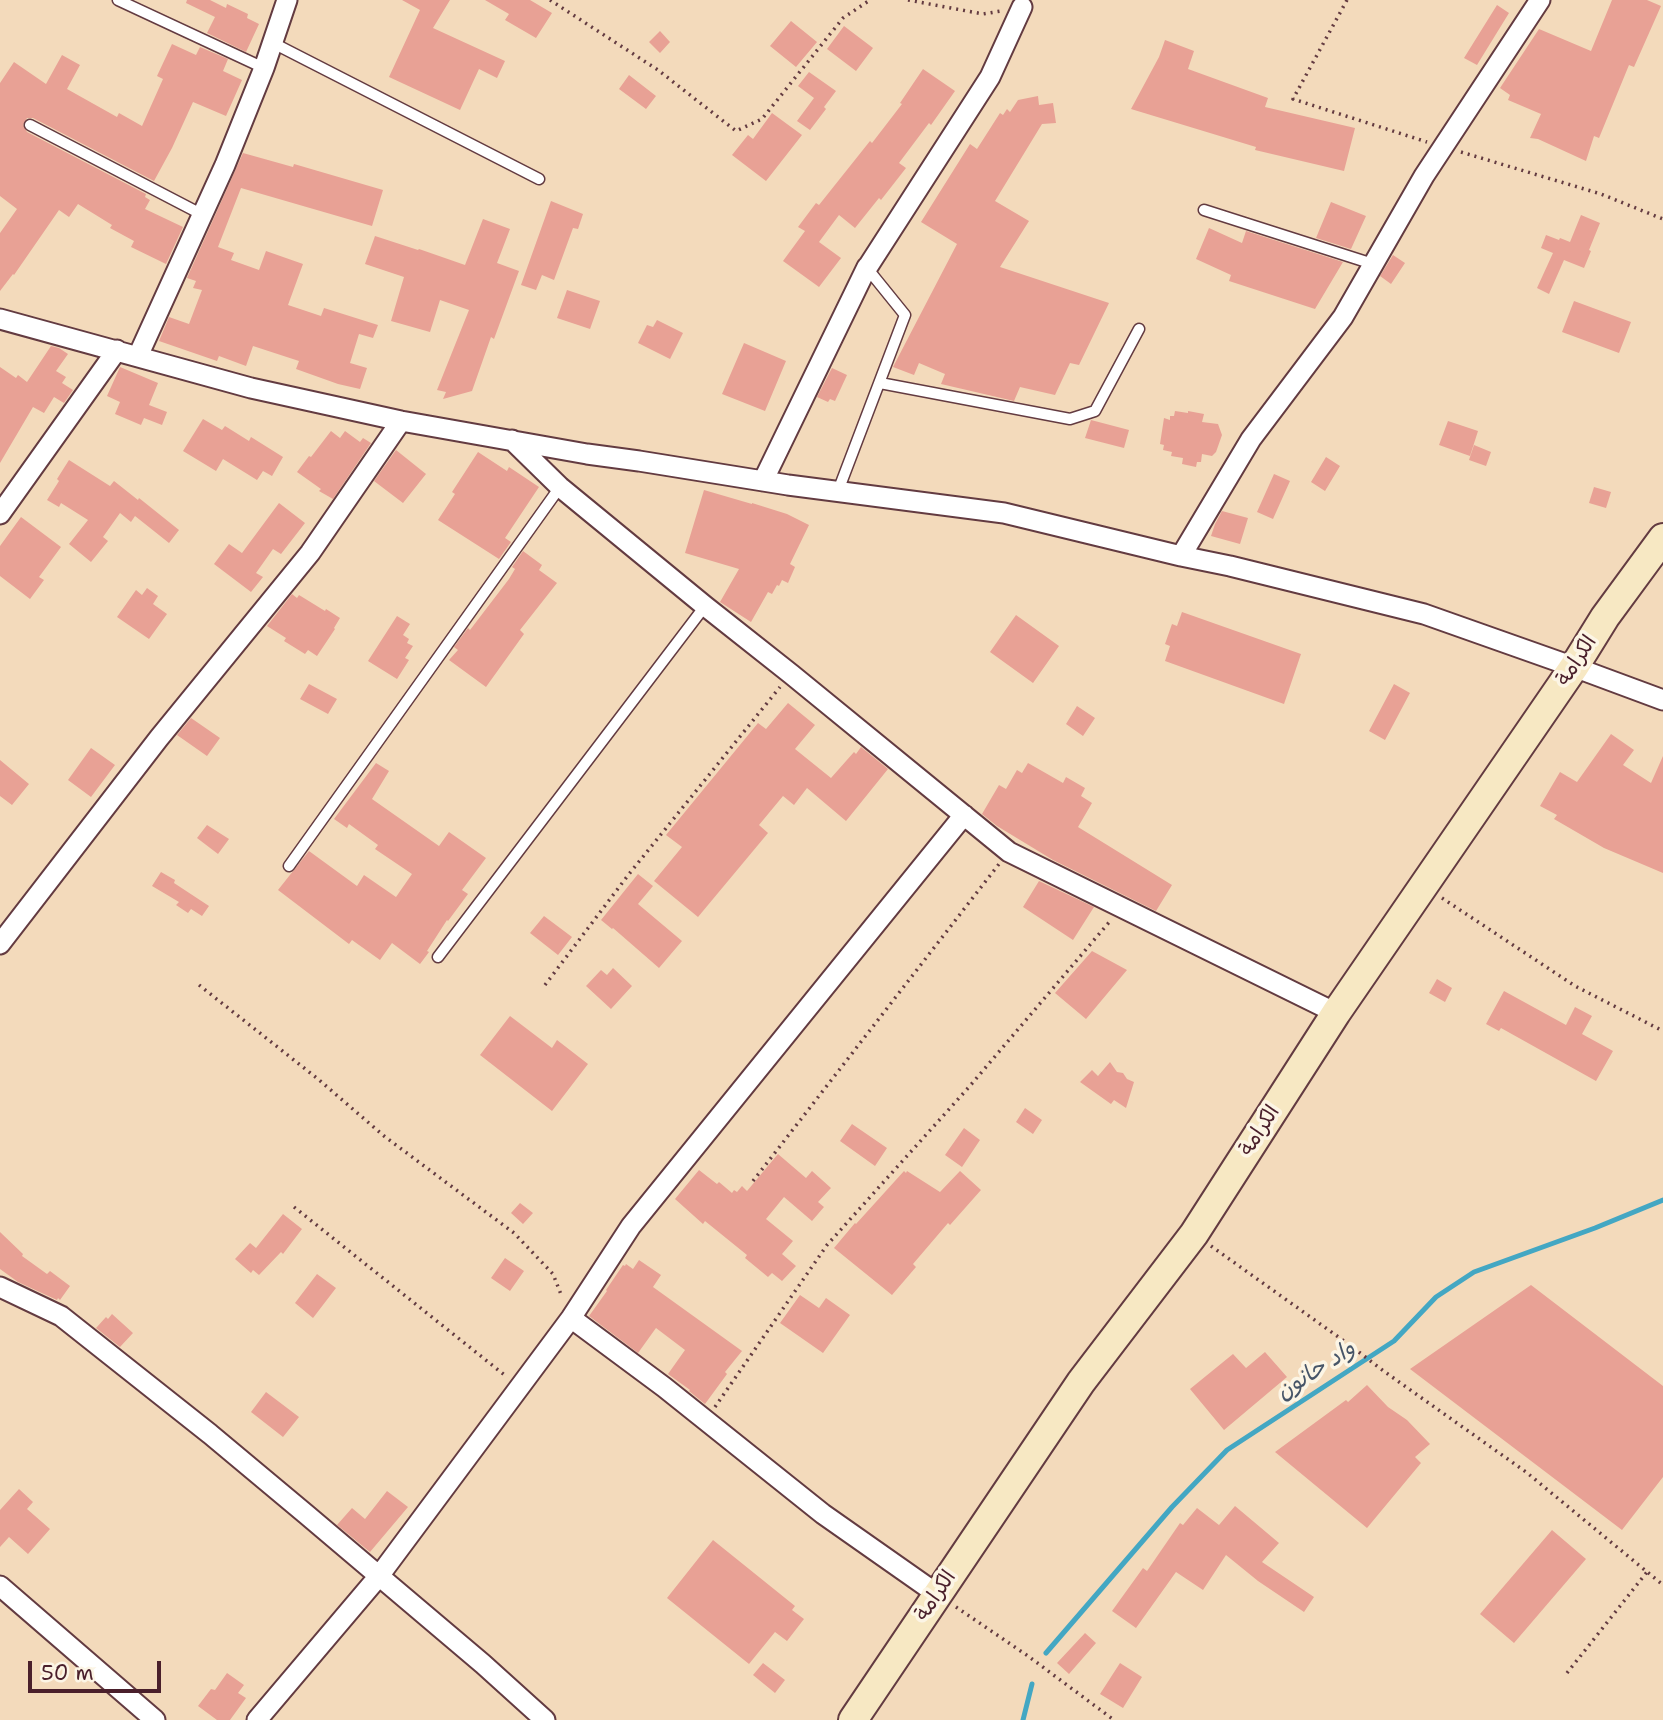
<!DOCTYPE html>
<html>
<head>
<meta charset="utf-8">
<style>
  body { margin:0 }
  #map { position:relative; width:1663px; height:1720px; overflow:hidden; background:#f3dabb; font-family:"Shantell Sans",sans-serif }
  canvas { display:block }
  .scale { position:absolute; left:28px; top:1661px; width:133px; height:32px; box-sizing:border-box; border:4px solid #4a1f2b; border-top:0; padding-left:9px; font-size:21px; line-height:24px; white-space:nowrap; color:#4a1f2b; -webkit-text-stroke:5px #fcf5e5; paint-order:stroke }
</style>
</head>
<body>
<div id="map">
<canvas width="1663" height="1720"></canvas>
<div class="scale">50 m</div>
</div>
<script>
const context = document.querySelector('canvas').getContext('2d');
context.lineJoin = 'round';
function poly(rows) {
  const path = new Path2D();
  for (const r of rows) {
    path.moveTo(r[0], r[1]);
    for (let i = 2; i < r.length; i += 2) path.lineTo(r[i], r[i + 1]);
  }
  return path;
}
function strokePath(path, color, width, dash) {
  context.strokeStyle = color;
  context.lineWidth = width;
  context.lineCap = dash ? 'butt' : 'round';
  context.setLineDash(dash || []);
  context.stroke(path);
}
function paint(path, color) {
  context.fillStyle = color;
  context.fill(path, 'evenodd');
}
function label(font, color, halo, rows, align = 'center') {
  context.font = font + ' "Shantell Sans","Playpen Sans Arabic",sans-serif';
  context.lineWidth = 7;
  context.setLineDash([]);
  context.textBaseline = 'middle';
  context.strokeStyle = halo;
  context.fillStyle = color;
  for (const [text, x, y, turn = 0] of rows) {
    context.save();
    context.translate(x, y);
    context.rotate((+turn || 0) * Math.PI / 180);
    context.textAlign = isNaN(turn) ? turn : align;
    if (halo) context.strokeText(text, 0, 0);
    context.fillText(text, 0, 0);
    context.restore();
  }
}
const stream = poly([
  [1046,1653,1172,1507,1227,1450,1394,1341,1436,1297,1474,1272,1595,1228,1663,1200],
  [1023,1720,1032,1684]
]);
const building = poly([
  [187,0,210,0,226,8,227,4,248,14,247,18,259,24,246,52,207,33,215,17,186,3],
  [402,0,450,0,433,28,505,61,497,78,479,69,460,110,389,77,420,10],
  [485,0,530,0,552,13,536,38,505,20,509,14],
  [1612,0,1647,0,1661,6,1634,67,1629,65,1599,138,1594,136,1586,161,1538,139,1530,138,1541,114,1508,100,1510,95,1500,88,1539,29,1591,51],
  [1497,5,1509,13,1477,65,1464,58],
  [791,21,817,42,796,67,770,46],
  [844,26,873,48,856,71,827,49],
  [660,31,670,42,660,53,649,42],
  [1165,40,1194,51,1188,69,1268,98,1265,107,1355,128,1344,171,1255,150,1256,147,1131,109,1159,57],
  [172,44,196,55,200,47,228,59,223,71,242,80,226,116,193,102,172,148,154,181,33,118,27,118,23,125,27,132,146,194,145,197,150,200,145,209,183,227,166,264,131,247,134,241,110,228,112,225,78,204,69,217,59,210,14,275,13,274,0,291,0,233,17,209,0,196,0,83,14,62,46,84,62,55,80,65,67,89,117,117,119,113,142,126,163,79,157,76],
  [923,69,955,91,931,125,929,123,899,163,906,168,881,200,879,198,855,228,839,215,819,242,841,258,819,287,783,261,805,231,798,227,816,203,819,205,870,141,872,143,902,104,900,103],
  [809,72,836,91,824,107,826,109,810,130,797,121,814,98,798,86],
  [629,75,656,96,646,109,619,89],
  [1038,96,1039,105,1053,103,1056,123,1042,124,995,201,1029,221,1000,267,1109,303,1079,365,1070,363,1055,395,1020,387,1014,401,941,384,945,374,919,363,914,375,893,367,957,244,921,222,970,144,977,149,1000,113,1003,115,1007,109,1010,112,1018,100],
  [772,113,802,135,766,181,732,155,748,135,753,139],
  [243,153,293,167,294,164,383,190,372,226,241,188,218,247,234,253,231,260,259,270,266,251,303,264,288,305,321,316,324,308,378,325,373,338,359,334,350,363,367,368,360,389,338,384,296,369,299,361,253,346,246,366,219,356,217,361,159,341,169,317,189,324,202,290,193,288,196,281,187,278],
  [551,201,583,214,578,229,573,228,554,280,542,275,536,290,521,285],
  [1331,202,1366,216,1351,249,1316,238],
  [1581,215,1600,223,1589,250,1591,251,1584,268,1564,260,1549,294,1537,288,1553,253,1541,248,1546,235,1559,240,1560,238,1570,242],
  [483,219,510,229,497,263,519,271,494,339,491,337,472,391,443,399,446,392,437,390,469,310,440,300,430,332,391,321,404,277,365,264,375,236,418,250,419,249,465,265],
  [1209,228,1242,243,1246,231,1343,262,1315,309,1229,281,1231,275,1196,259],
  [1393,255,1405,263,1391,284,1380,276],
  [567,290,600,301,590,329,557,318],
  [1574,301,1631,322,1619,353,1562,332],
  [657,320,683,333,670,359,638,343,647,325,653,327],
  [744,343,786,361,765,411,722,394],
  [51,346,59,348,68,354,56,371,66,377,62,383,73,390,64,403,54,397,44,413,33,407,0,463,0,367,16,378,18,375,27,382],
  [120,367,158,383,149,405,167,412,162,425,144,418,141,425,115,414,120,402,107,396],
  [832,368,847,375,835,401,830,399,828,402,817,397],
  [1175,411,1188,413,1188,411,1204,414,1202,422,1218,424,1222,435,1216,452,1212,456,1202,454,1201,462,1197,462,1196,467,1182,464,1183,458,1171,456,1172,452,1163,450,1164,445,1160,444,1164,418,1170,420,1170,416,1174,416],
  [203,419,222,430,225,426,249,441,251,437,283,457,272,476,263,471,257,480,223,459,216,471,183,451],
  [1091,420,1129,430,1124,448,1085,438],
  [1448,421,1478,431,1470,456,1439,445],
  [331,431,340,438,345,431,360,442,363,438,371,443,333,499,319,491,321,489,297,472,309,456,311,457],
  [1474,445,1491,452,1486,466,1469,460],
  [396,450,426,474,403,503,374,481],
  [478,452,507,471,509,467,539,487,505,538,511,542,499,559,438,520,455,494,452,492],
  [1326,457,1340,466,1325,491,1311,482],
  [69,460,110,486,114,481,138,500,139,498,179,530,169,543,135,516,131,522,120,513,103,537,108,541,91,562,69,544,88,520,61,503,59,507,47,500,59,481,57,479],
  [1274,474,1290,481,1273,519,1257,512],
  [1594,487,1611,492,1606,508,1589,503],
  [704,490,752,504,752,503,787,514,809,525,790,564,795,567,788,583,782,580,779,586,777,585,772,594,768,592,751,622,720,602,739,569,685,553],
  [279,503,305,523,281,554,273,549,256,573,263,577,251,592,214,564,229,544,242,553],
  [1222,511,1248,518,1240,544,1211,536,1215,524],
  [21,517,61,547,39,577,44,580,30,599,0,576,0,546],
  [523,551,542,565,539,570,557,583,520,630,524,634,486,687,449,660,458,650,454,647,468,628,470,630,509,579,515,569,512,567],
  [147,588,158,596,153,604,167,614,149,639,117,617,136,590,142,595],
  [292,594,297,598,299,595,325,611,326,609,340,618,334,628,335,629,317,656,308,650,305,654,284,641,286,638,267,626],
  [1182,612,1301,654,1284,704,1165,661,1170,646,1165,644,1172,624,1177,626],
  [1016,615,1059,646,1033,683,990,652],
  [397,616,410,624,403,635,409,639,407,643,413,646,405,658,409,660,397,679,368,661],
  [309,684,337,699,328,714,300,699],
  [1394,684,1410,693,1385,740,1369,731],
  [788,703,815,725,795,749,831,778,854,752,856,754,861,747,888,769,846,821,807,788,794,805,783,796,759,825,768,833,698,917,654,881,682,847,666,835,758,723,766,729],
  [1077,706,1095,718,1083,736,1066,724],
  [191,718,220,738,207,756,177,735],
  [1611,734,1634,750,1623,765,1651,783,1663,756,1663,873,1604,848,1554,819,1557,815,1540,806,1560,772,1577,782],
  [91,748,115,765,91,797,68,780],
  [0,760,29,784,12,805,0,796],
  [376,763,389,771,372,799,439,846,449,832,486,858,462,890,468,894,448,921,447,920,427,951,429,952,420,964,392,943,380,960,352,940,349,944,278,890,309,851,357,886,364,875,396,897,412,874,375,849,378,845,349,824,347,828,334,819],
  [1028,763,1063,783,1066,777,1085,788,1081,796,1092,803,1078,827,1172,885,1156,911,1053,860,997,826,982,814,999,785,1006,789,1017,770,1022,773],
  [207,825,229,839,218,854,197,838],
  [161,872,175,880,174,883,209,906,202,916,191,909,188,913,176,905,179,902,152,886],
  [638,874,653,886,638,904,682,941,659,968,613,928,612,929,601,920],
  [1039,881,1094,907,1073,940,1023,907],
  [544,916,572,937,558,955,530,933],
  [1092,951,1127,970,1086,1019,1055,993],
  [613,968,632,986,611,1009,586,986,601,970,607,975],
  [1437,979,1452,988,1445,1002,1429,993],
  [1504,991,1566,1025,1575,1007,1592,1016,1582,1034,1613,1051,1596,1081,1501,1028,1499,1031,1486,1024],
  [510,1016,552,1048,557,1040,588,1064,552,1111,480,1055],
  [1110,1062,1117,1072,1123,1073,1127,1079,1134,1082,1126,1108,1114,1100,1111,1104,1080,1082,1092,1070,1098,1076],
  [1025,1108,1042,1120,1033,1134,1016,1122],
  [852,1124,887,1148,875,1166,840,1141],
  [964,1128,980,1140,962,1167,945,1155],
  [778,1154,806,1178,812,1171,831,1188,818,1202,824,1207,812,1221,784,1197,766,1219,793,1241,782,1254,796,1266,782,1281,772,1273,768,1277,745,1258,747,1255,705,1221,703,1224,675,1199,699,1170,717,1184,719,1182,732,1193,734,1190,737,1192,742,1186,747,1191],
  [904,1171,906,1173,907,1171,940,1192,960,1171,981,1190,950,1225,948,1223,913,1264,916,1267,892,1295,834,1248,855,1223,856,1224],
  [520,1203,533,1213,523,1224,511,1213],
  [283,1214,302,1229,283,1254,281,1252,259,1275,253,1270,251,1273,235,1259,250,1243,256,1248],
  [0,1232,23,1254,22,1256,47,1274,50,1271,70,1286,60,1300,58,1298,57,1300,18,1282,0,1269],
  [505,1258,524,1271,510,1291,491,1278],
  [639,1260,661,1275,653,1287,742,1351,725,1372,727,1374,705,1404,689,1391,690,1390,668,1374,685,1350,656,1328,638,1353,589,1316,607,1291,606,1290,623,1265,625,1266,626,1264,633,1269],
  [317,1274,336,1288,313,1318,295,1303],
  [1531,1285,1663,1386,1663,1477,1622,1530,1410,1369],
  [800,1295,819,1308,826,1298,850,1315,823,1353,780,1323],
  [112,1314,133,1333,120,1347,96,1328,106,1317,108,1319],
  [1265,1352,1287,1377,1224,1430,1190,1389,1233,1354,1246,1368],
  [1367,1385,1388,1407,1407,1420,1430,1444,1415,1457,1421,1463,1367,1528,1275,1452,1346,1400,1348,1402],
  [266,1392,299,1417,283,1437,251,1412],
  [19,1489,33,1502,27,1509,50,1529,28,1554,9,1537,0,1547,0,1510],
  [387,1491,408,1507,370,1552,337,1525,352,1508,365,1519],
  [1235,1506,1279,1543,1262,1562,1314,1597,1304,1612,1258,1581,1226,1555,1203,1590,1176,1572,1136,1628,1112,1611,1143,1568,1147,1571,1180,1523,1183,1525,1197,1508,1219,1525],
  [1552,1530,1586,1559,1514,1643,1480,1614],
  [713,1540,795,1606,792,1610,804,1619,787,1641,775,1632,749,1664,667,1598],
  [1085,1633,1096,1643,1069,1674,1057,1663],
  [763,1663,785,1680,775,1693,753,1675],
  [1120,1663,1142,1677,1123,1708,1100,1694],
  [227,1673,244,1685,238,1693,246,1698,230,1720,217,1720,198,1706,211,1689,215,1690]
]);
const path = poly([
  [550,0,658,70,736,131,762,119,843,18,870,0],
  [908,0,983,14,1001,11],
  [1347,0,1293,99,1427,142],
  [1461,152,1601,194,1663,219],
  [1442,898,1575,986,1663,1031],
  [199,985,318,1079,384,1136,514,1233,553,1274,562,1297],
  [545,985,629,874,780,687],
  [753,1181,999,864],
  [294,1207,507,1377],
  [1211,1246,1351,1346,1385,1372,1526,1472,1663,1585],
  [715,1407,827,1245,969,1087,1111,920],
  [956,1607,1028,1656,1114,1720],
  [1567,1673,1647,1572]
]);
const service = poly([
  [118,0,264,68],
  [273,43,539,179],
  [30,125,203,215],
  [1204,210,1373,264],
  [880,383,1070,419,1095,411,1139,329],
  [838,491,905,315,867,268],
  [289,866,560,487],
  [438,957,705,606]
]);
const minor = poly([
  [867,268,990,77,1022,7],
  [0,319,251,388,401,421,587,454,639,461,788,485,1004,513,1181,556,1230,566,1424,614,1574,667,1663,700],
  [138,356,225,165,264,68,287,0],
  [512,440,560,487,705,606,791,674,1009,852,1336,1013],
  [763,481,867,267],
  [0,514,117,350],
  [1181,556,1251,439,1343,317,1424,176,1540,0],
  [0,944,159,738,310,553,401,421],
  [0,1287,61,1316,210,1434,307,1515,483,1664,545,1720],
  [571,1318,664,1387,823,1514,937,1594],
  [0,1586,155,1720],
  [257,1720,379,1576,571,1318,631,1226,964,815]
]);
const secondary = poly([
  [853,1720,1081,1382,1194,1234,1336,1013,1574,667,1605,617,1663,538]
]);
const streetNames = [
  ["الكرامة",1577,661,-57],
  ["الكرامة",1260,1131,-57],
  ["الكرامة",936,1596,-56]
];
const waterNames = [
  ["واد حانون",1316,1371,-33]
];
strokePath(stream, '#43a7c3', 5);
paint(building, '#e8a195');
strokePath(service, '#633b41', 13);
strokePath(minor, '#633b41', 23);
strokePath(secondary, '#633b41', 32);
strokePath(path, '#633b41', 3.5, [2, 5]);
strokePath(service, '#fff', 10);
strokePath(minor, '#fff', 19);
strokePath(secondary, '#f7e8c3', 28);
label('21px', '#4a1f2b', '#fcf5e5', streetNames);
label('italic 23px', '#475568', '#fcf5e5', waterNames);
</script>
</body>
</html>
